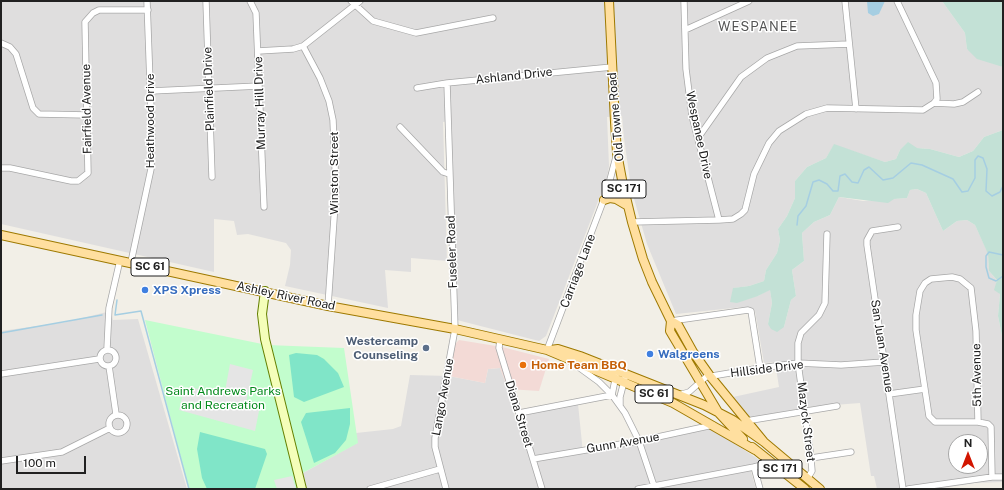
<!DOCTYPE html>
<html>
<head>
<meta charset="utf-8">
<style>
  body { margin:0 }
  #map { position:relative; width:1004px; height:490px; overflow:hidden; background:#f2efe7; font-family:"Public Sans",sans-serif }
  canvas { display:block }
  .frame { position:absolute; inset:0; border:2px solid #212121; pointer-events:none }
  .north { position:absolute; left:948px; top:434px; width:40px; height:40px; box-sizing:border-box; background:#fff; border:1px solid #a6a6a6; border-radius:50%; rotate:0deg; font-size:11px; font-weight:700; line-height:16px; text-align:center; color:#212121 }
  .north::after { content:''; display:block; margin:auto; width:14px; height:18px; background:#d21500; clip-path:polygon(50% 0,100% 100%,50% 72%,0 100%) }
  .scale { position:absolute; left:16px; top:456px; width:70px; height:18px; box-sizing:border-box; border:2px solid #212121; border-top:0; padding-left:5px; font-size:12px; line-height:14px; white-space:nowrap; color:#212121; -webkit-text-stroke:3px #fff; paint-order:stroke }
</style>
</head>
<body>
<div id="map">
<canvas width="1004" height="490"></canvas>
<div class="frame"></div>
<div class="north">N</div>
<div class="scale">100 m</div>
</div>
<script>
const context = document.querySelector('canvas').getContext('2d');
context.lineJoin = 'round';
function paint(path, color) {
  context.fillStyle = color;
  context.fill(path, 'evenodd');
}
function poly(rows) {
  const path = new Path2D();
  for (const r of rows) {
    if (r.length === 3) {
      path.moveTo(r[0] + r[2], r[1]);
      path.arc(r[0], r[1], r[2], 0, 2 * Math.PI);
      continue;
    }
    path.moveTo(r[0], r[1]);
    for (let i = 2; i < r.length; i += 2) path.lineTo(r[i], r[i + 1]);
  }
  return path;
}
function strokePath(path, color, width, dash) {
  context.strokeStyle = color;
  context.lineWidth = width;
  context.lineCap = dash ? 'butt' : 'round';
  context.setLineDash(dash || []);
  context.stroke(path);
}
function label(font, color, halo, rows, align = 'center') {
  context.font = font + ' "Public Sans",sans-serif';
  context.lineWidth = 3;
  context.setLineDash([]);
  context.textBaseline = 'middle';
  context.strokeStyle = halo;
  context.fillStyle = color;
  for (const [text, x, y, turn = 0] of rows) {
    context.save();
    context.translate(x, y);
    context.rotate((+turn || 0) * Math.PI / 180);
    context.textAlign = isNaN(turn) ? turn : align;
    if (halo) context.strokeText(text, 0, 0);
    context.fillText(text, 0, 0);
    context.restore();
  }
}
const residential = poly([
  [1,1,942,1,965,33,967,49,1003,67,1003,130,984,137,973,151,959,157,930,149,917,148,900,150,896,159,885,162,834,145,826,158,807,167,795,181,795,198,787,216,778,229,780,240,777,253,766,270,764,281,749,286,734,288,758,296,770,289,772,303,768,324,784,327,791,300,796,296,792,270,804,261,802,233,814,222,830,215,839,197,863,201,907,198,910,190,917,189,926,193,943,231,957,221,967,220,975,225,988,253,989,271,997,280,996,284,1000,294,998,316,1003,341,1003,482,975,483,938,489,877,489,874,476,871,476,860,403,808,407,749,418,733,397,779,387,775,362,764,363,755,311,752,308,743,307,676,314,647,244,631,188,624,138,622,116,607,117,609,166,607,178,546,336,539,341,457,320,450,121,443,122,447,261,411,258,411,272,385,270,388,308,285,286,290,265,291,250,286,243,248,234,237,235,234,221,214,219,214,272,1,224],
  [956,442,980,442,980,466,956,466],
  [111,311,113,320,138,319,187,489,1,489,1,331,66,322],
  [500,368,508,389,515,417,578,404,583,453,711,428,761,461,761,463,749,465,756,489,307,489,303,473,357,443,356,433,393,429,401,426,410,375,449,376,485,383,488,369]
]);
const commercial = poly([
  [459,340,502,347,549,359,539,391,508,389,500,368,488,369,485,383,449,376,455,344]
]);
const wetland = poly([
  [942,1,1003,1,1003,67,977,59,967,49,965,33],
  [1003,130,1003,341,998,316,1000,294,994,290,997,280,989,271,988,254,975,225,967,220,957,221,943,231,926,193,917,189,910,190,907,198,894,199,888,203,839,197,830,215,814,222,802,233,804,261,792,270,796,296,791,300,784,327,777,332,771,329,768,324,772,303,770,290,758,296,737,303,730,302,733,288,749,286,764,281,766,270,777,253,780,240,778,229,787,216,795,198,795,181,807,167,826,158,834,144,885,162,896,159,900,150,908,142,917,148,930,149,959,157,973,151,984,137]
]);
const park = poly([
  [145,320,267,345,344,348,358,443,299,475,302,489,189,489]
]);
const pitch = poly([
  [296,353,317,355,324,359,338,373,344,387,304,402,294,397,289,355],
  [350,408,350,424,346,440,335,453,314,463,301,422,306,413],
  [200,432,265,449,267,454,255,489,207,489,202,478,197,449]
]);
const parking = poly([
  [230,364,253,370,246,402,260,406,255,431,179,410,184,390,188,391,189,387,212,392,213,388,225,391],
  [292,476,296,489,277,489,274,480]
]);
const water = poly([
  [867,1,885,1,879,14,873,16,868,13]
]);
const stream = poly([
  [797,225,798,216,806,206,813,182,819,180,827,184,833,191,838,191,840,176,845,174,852,182,858,183,864,170,869,167,883,180,893,178,911,163,922,165,953,179,962,192,968,191,975,178,975,160,978,156,983,158,987,169,986,191,992,196,1000,192,1003,186],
  [1003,255,989,252,986,256,986,267,989,278,996,281,1003,276],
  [117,300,115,315,141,311,189,489],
  [1,333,102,315]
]);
const street = poly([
  [206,1,212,177],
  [250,1,256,13,264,207],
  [351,1,373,21,416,33,493,18],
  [684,1,686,69,692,116,719,220],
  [845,1,856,109],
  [685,30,749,1],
  [1,43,10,47,16,54,33,108,39,114,87,115],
  [303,46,320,78,329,101,333,120,336,189,328,306],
  [258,51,293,49,303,46,360,1],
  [417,88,447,83,612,67],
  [151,91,259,86],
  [934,103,954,104,963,102,978,92],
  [400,127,443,172,449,174],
  [698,138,741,77,767,58,797,46,849,44],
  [1,168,10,168,71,181,78,181,88,173,85,22,93,13,99,10,148,10],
  [607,191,616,157],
  [632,222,719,220,733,219,741,214,745,210,754,174,769,143,779,131,806,114,827,108,923,110,934,103,937,99,936,83,897,1],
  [898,227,872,231,867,240,867,245,903,489],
  [131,262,151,169,152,138,147,1],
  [671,321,748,310,751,311,760,368],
  [500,339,499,348,542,489],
  [107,349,109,308,120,260],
  [108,358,8],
  [550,351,547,350,607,191,623,185],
  [109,366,116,414],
  [577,366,599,382,612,395,625,413,639,441,655,489],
  [1,374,99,359],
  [889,394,925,389],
  [612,395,616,375],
  [679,395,689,392,706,377,760,368,798,363,841,365,884,362],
  [620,405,620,397,626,374],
  [519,413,612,395],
  [118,424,9],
  [746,421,837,406],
  [978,422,935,422,929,416,916,330,916,315,920,291,925,283,931,279,952,277,960,279,971,288,976,331,978,422,988,424,991,427,992,477],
  [811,458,851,452],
  [533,459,639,441,713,425],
  [1,461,62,452,110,428],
  [754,467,760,489],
  [807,479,812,471,811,458,798,363,798,343,801,333,819,315,825,303,827,234],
  [370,489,440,469],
  [446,489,435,447,435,438,455,329,447,83],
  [638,489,754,467,766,464,768,460],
  [908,489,992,477,1003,477]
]);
const secondary = poly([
  [265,291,262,314,265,339,302,489]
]);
const primary = poly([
  [609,1,615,122,617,153,623,185,632,222,643,259,652,282,671,321],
  [604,200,610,198,616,199,628,206],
  [1,235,328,306,455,329,547,350,673,403,755,450],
  [671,321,678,325,693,352,710,376,764,442,820,489],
  [671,321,670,331,718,412,743,439],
  [550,350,558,349,580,356,704,405,733,420,764,442],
  [752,447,805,489]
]);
const markers = [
  [145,290,4,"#3f7fe0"],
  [426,348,4,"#5c6f8a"],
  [650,354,4,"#3f7fe0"],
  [523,365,4,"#e8710a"]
];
const shields = [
  [624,189,44],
  [150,267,38],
  [654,394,38],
  [780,469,44]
];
const shieldNames = [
  ["SC 171",624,189],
  ["SC 61",150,267],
  ["SC 61",654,394],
  ["SC 171",780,469]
];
const streetNames = [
  ["Ashland Drive",514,76,-6],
  ["Plainfield Drive",209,89,-92],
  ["Murray Hill Drive",260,103,-92],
  ["Fairfield Avenue",87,109,-91],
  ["Old Towne Road",616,117,-95],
  ["Heathwood Drive",150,121,-90],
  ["Wespanee Drive",699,135,78],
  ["Winston Street",334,173,-90],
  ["Fuseler Road",452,252,-92],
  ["Carriage Lane",578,271,-69],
  ["Ashley River Road",286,296,12],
  ["San Juan Avenue",882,346,81],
  ["Hillside Drive",767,369,-7],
  ["5th Avenue",977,375,-91],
  ["Lango Avenue",443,397,-80],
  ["Diana Street",519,414,73],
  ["Mazyck Street",806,422,83],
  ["Gunn Avenue",623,443,-10]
];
const shopNames = [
  ["XPS Xpress",153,290],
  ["Walgreens",658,354]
];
const serviceNames = [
  ["Westercamp",418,341],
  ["Counseling",418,355]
];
const foodNames = [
  ["Home Team BBQ",531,365]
];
const parkNames = [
  ["Saint Andrews Parks",223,391],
  ["and Recreation",223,405]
];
const neighbourhoodNames = [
  ["WESPANEE",758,27]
];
paint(residential, '#dfdede');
paint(commercial, '#f3dad6');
paint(wetland, '#c3e1d6');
paint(park, '#c2fdcd');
paint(pitch, '#80e5c8');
paint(parking, '#e5e5e5');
paint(water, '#a5cee2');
strokePath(stream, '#a5cee2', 1.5);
strokePath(street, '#a8a8a8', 7);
strokePath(secondary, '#658000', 10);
strokePath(primary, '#9e7900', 10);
strokePath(street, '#fff', 5.5);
strokePath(secondary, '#f4feb9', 8);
strokePath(primary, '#ffdf9f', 8);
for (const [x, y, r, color] of markers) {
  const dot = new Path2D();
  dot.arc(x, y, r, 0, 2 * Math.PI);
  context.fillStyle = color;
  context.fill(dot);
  strokePath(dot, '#fff', 1.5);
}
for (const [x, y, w] of shields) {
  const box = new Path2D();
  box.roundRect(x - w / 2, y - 9, w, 18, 3);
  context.fillStyle = '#fff';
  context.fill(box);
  strokePath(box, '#212121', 1);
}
label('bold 11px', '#212121', null, shieldNames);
label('12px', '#212121', '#fff', streetNames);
label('bold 12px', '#366cbe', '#fff', shopNames, 'left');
label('bold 12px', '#4e5e75', '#fff', serviceNames, 'right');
label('bold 12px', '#c56008', '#fff', foodNames, 'left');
label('12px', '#048a1c', '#fff', parkNames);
context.letterSpacing = '1px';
label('13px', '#545454', '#fff', neighbourhoodNames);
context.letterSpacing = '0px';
</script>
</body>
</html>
